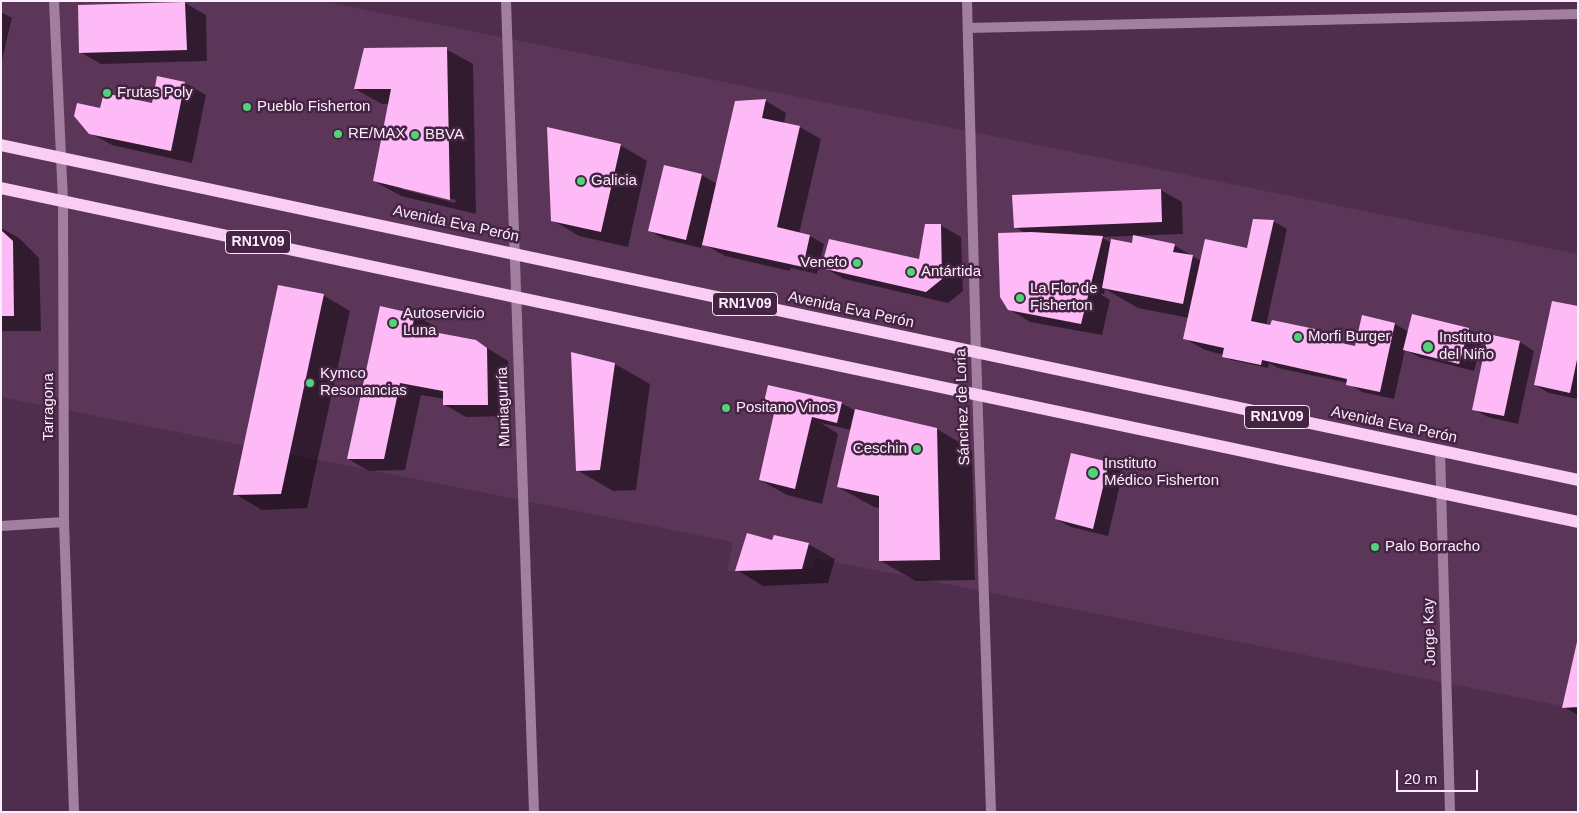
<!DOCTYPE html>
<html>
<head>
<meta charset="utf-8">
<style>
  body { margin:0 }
  #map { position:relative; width:1579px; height:813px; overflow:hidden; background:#4f2e4d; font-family:Arial,sans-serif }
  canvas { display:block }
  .frame { position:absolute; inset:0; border:2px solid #feedfc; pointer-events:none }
  .scale { position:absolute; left:1396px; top:770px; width:82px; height:22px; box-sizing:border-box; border:2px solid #feedfc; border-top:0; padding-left:6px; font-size:15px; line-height:18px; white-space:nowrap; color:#feedfc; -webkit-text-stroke:4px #442442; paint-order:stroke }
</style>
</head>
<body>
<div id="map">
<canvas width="1579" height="813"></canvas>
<div class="frame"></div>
<div class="scale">20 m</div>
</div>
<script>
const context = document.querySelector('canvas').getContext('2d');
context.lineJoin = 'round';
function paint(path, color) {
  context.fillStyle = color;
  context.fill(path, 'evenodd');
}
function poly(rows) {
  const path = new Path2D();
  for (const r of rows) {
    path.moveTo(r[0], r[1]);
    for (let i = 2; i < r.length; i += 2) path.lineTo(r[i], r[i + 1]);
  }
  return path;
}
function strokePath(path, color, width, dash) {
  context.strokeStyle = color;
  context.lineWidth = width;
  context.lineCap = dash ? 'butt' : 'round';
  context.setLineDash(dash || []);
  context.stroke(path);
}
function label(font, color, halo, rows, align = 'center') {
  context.font = font + ' Arial,sans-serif';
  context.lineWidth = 5;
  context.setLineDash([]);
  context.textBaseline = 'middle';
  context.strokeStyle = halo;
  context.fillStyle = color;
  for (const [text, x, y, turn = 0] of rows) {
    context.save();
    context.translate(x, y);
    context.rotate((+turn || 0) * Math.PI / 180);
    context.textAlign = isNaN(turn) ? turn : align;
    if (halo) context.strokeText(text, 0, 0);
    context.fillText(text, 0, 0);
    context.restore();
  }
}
const built = poly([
  [1,1,322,1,1578,254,1578,709,815,558,814,568,727,571,733,542,1,397]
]);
const shadow = poly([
  [185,3,206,15,207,61,101,64,80,52],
  [1,12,12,18,1,64],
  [446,49,473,64,476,214,401,196,374,181,389,104,382,104,355,89],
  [401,187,456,200,455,203,401,189],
  [158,78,185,83,206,95,192,163,112,145,90,133,101,110,153,105],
  [766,101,786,113,784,124,800,127,821,139,799,234,810,236,824,244,817,274,791,268,790,271,725,256,702,243,701,248,664,239,650,231,665,167,702,175,717,184],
  [620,145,647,161,628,247,579,236,552,220],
  [1161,190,1182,202,1183,234,1101,237,1112,243,1174,245,1201,261,1248,249,1273,221,1287,229,1266,326,1315,330,1329,339,1328,341,1356,347,1363,316,1395,324,1409,332,1468,329,1483,337,1474,371,1419,357,1405,350,1394,399,1362,392,1348,383,1278,368,1269,363,1268,368,1231,360,1224,356,1224,355,1205,350,1184,338,1189,318,1138,308,1105,289,1104,294,1100,294,1110,300,1102,335,1030,322,1009,309,1025,233,1015,227],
  [940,225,961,237,963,291,948,303,844,279,823,267,920,260],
  [1,228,19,238,39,258,41,331,1,331],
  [323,295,350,311,307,508,262,510,235,494],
  [1578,307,1578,399,1549,393,1535,385],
  [415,315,436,327,434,334,476,341,508,361,509,416,466,417,445,405,445,399,421,395,405,470,369,471,348,459],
  [1520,342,1534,351,1518,424,1488,417,1473,409],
  [615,364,650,384,636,490,613,491,577,470],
  [841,403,856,411,937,429,972,450,975,580,916,581,881,561,880,508,874,507,838,487,851,430,821,423,838,434,822,504,787,495,760,480,776,412,765,406],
  [1072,455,1109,464,1123,472,1108,536,1071,527,1056,519],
  [772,541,808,544,835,559,828,583,763,586,737,570],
  [1578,644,1578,715,1564,707]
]);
const building = poly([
  [185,2,187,50,79,53,78,5],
  [447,47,450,200,373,181,391,89,354,89,364,48],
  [157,76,185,82,171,151,89,134,74,116,77,103,100,108,104,93,152,103],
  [766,99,762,118,800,126,777,227,810,235,803,267,702,245,735,101],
  [547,127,621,144,601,232,551,221],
  [664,165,702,174,686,240,648,231],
  [1161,189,1162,222,1014,228,1012,195],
  [1253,219,1274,220,1251,321,1270,325,1272,320,1315,329,1314,337,1355,346,1362,315,1395,323,1380,392,1346,385,1347,379,1262,360,1261,365,1222,357,1224,348,1183,339,1205,239,1247,248],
  [925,224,941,224,942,279,926,292,821,268,829,239,919,259],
  [1,230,13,241,14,316,1,316],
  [1031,232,1103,236,1081,324,1008,310,1000,297,998,233],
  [1133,235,1175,244,1173,252,1193,255,1183,304,1102,288,1111,239,1132,243],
  [278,285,324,294,281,494,233,495],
  [1552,301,1578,306,1578,355,1570,393,1534,385],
  [380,306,415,314,412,328,476,340,487,348,488,405,443,405,443,391,400,383,384,459,347,459],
  [1412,314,1469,328,1459,364,1403,350],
  [1488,334,1520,341,1504,416,1472,410],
  [571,352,615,363,600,470,576,471],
  [768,385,842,402,837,423,812,417,795,489,759,480,775,409,763,406],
  [855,409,937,428,940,560,879,561,879,496,837,487],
  [1071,453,1109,462,1093,529,1055,519],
  [747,533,772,540,774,535,809,543,802,569,735,571],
  [1577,642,1578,707,1562,708]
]);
const street = poly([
  [54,1,63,201,64,522,74,812],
  [506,1,534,812],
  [967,1,976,353,991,812],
  [968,28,1578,14],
  [1440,451,1450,812],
  [1,526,64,522]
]);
const primary = poly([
  [1,145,1578,480],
  [1,188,1578,522]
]);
const markers = [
  [107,93,5,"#4dd676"],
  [247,107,5,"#4dd676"],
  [338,134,5,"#4dd676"],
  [415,135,5,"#4dd676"],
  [581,181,5,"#4dd676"],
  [857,263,5,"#4dd676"],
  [911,272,5,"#4dd676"],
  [1020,298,5,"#4dd676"],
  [393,323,5,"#4dd676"],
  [1298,337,5,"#4dd676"],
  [1428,347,6,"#4dd676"],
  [310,383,5,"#4dd676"],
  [726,408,5,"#4dd676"],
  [917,449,5,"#4dd676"],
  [1093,473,6,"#4dd676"],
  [1375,547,5,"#4dd676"]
];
const shields = [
  [258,242,65],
  [745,304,65],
  [1277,417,65]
];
const shieldNames = [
  ["RN1V09",258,242],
  ["RN1V09",745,304],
  ["RN1V09",1277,417]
];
const poiNames = [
  ["Frutas Poly",117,93],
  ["Pueblo Fisherton",257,107],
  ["RE/MAX",348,134],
  ["BBVA",425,135],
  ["Galicia",591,181],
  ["Veneto",847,263,"right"],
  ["Antártida",921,272],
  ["La Flor de",1030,289],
  ["Fisherton",1030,306],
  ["Autoservicio",403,314],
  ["Luna",403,331],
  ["Morfi Burger",1308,337],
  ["Instituto",1439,338],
  ["del Niño",1439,355],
  ["Kymco",320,374],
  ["Resonancias",320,391],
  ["Positano Vinos",736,408],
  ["Ceschin",907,449,"right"],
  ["Instituto",1104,464],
  ["Médico Fisherton",1104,481],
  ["Palo Borracho",1385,547]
];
const streetNames = [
  ["Avenida Eva Perón",456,224,12],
  ["Avenida Eva Perón",851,310,12],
  ["Tarragona",49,407,-90],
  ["Muniagurría",504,407,-92],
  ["Sánchez de Loria",963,407,-92],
  ["Avenida Eva Perón",1394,425,12],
  ["Jorge Kay",1430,632,-92]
];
paint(built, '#5c3659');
paint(shadow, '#0007');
paint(building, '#feb9f7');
strokePath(street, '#a37f9f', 10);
strokePath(primary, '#f9cdf4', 12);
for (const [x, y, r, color] of markers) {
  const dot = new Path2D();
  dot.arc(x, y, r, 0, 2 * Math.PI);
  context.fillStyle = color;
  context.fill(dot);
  strokePath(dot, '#442442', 2);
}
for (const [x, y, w] of shields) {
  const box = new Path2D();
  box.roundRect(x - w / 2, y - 11.5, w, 23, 4);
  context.fillStyle = '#442442';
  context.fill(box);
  strokePath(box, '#feedfc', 1);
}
label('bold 14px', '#feedfc', null, shieldNames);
label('15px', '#feedfc', '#442442', poiNames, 'left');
label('15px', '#feedfc', '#442442', streetNames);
</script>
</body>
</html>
